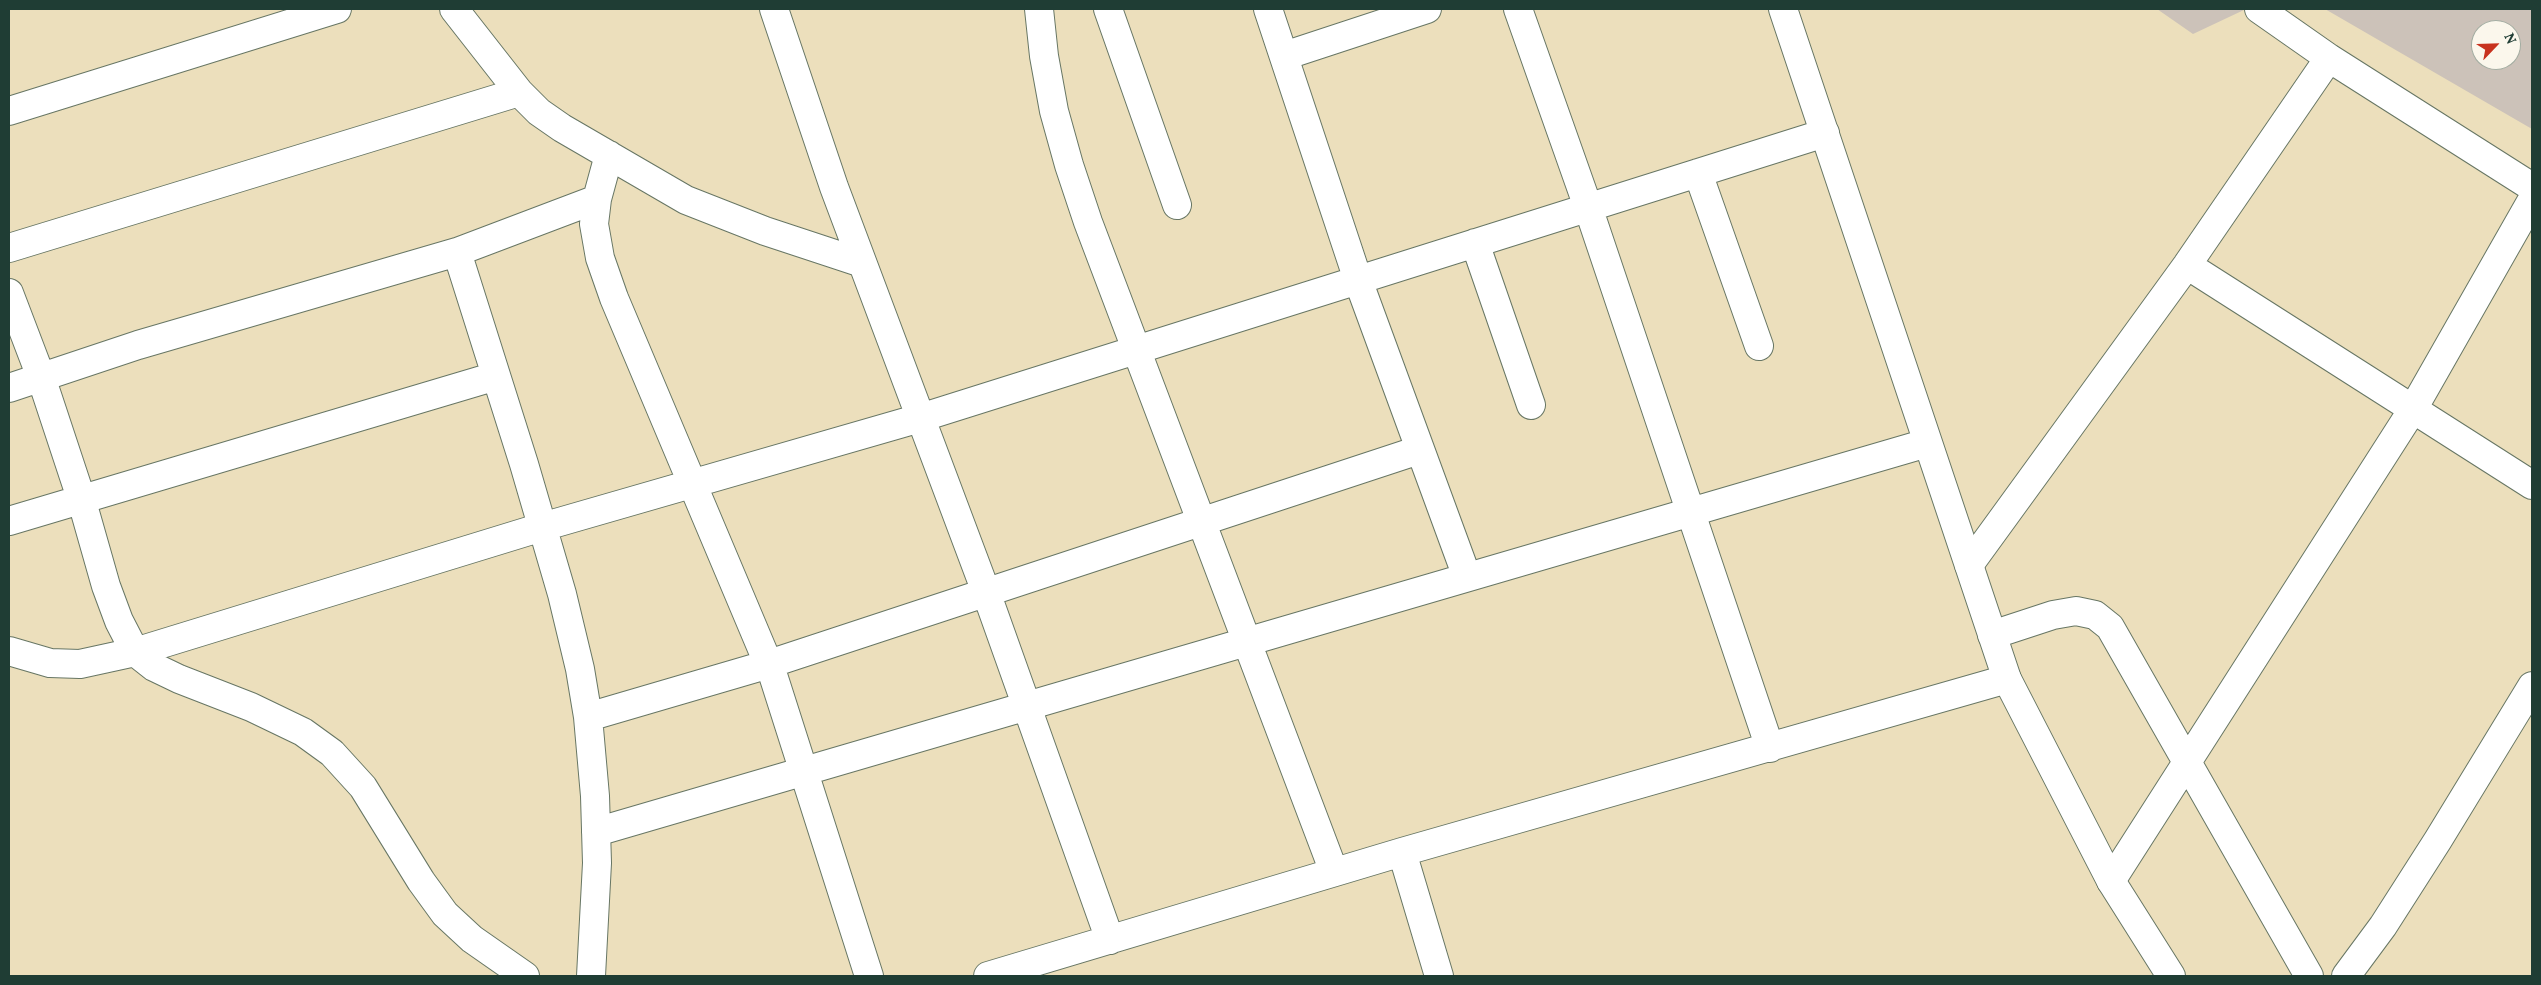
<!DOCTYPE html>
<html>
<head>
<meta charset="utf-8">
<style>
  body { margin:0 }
  #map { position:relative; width:2541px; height:985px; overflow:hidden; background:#ecdfbc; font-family:Vollkorn,serif }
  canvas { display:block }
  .frame { position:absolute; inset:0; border:10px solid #1f3d34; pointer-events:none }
  .north { position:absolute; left:2471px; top:20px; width:50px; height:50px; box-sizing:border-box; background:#fbf7ec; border:1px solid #a3ada2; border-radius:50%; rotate:66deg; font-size:14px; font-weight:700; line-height:20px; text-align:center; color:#1f3d34 }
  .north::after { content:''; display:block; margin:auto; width:18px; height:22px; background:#c8321e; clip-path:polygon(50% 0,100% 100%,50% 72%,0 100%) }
</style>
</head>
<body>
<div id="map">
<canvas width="2541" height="985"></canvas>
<div class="frame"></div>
<div class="north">N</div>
</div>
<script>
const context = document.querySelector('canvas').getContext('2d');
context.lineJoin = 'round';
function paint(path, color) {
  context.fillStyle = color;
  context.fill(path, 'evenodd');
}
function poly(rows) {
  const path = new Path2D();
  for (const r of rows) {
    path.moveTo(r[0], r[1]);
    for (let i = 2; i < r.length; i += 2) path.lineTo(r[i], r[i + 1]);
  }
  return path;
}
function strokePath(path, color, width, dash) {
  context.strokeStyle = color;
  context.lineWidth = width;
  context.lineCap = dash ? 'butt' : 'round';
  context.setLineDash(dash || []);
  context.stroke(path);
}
const industrial = poly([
  [2157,9,2246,9,2193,34],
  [2325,9,2532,9,2532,129],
  [2481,30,2511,30,2511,60,2481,60]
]);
const minor = poly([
  [454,9,519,92,539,112,562,128,686,200,765,231,862,263],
  [774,9,834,187,986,592,1110,940],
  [1039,9,1044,56,1054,111,1069,165,1088,222,1334,872],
  [1108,9,1177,205],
  [1268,9,1358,280,1467,577],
  [1518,9,1588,207,1770,748],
  [2259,9,2329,58,2532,187],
  [1284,56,1427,9],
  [9,111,337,9],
  [609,155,597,199,594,224,600,258,614,298,773,675,869,976],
  [1698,173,1759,346],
  [1475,243,1531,405],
  [9,248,519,92],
  [457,252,524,464,562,594,580,669,588,717,595,796,597,863,591,976],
  [2187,265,2532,485],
  [9,293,41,377,81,498,106,586,119,621,135,652,154,667,179,679,251,707,303,732,332,753,363,787,421,881,445,914,472,939,525,976],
  [9,388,138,345,457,252,597,199],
  [9,521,496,376],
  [1969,565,2187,265,2329,58],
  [1992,635,2053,615,2076,611,2095,615,2110,627,2309,976],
  [9,651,50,663,80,664,135,652,542,527,920,418,1825,133],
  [588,717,769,664,1419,450],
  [596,832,1927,443],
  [1402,852,1439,976],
  [2111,881,2413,409,2532,200],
  [988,976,1402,852,2007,679],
  [2346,976,2383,926,2438,840,2532,686]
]);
const tertiary = poly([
  [1783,9,2007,679,2111,881,2171,976]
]);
paint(industrial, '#ccc2b9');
strokePath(minor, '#677664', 30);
strokePath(tertiary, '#677664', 30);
strokePath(minor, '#fff', 28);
strokePath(tertiary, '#fff', 28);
</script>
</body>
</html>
